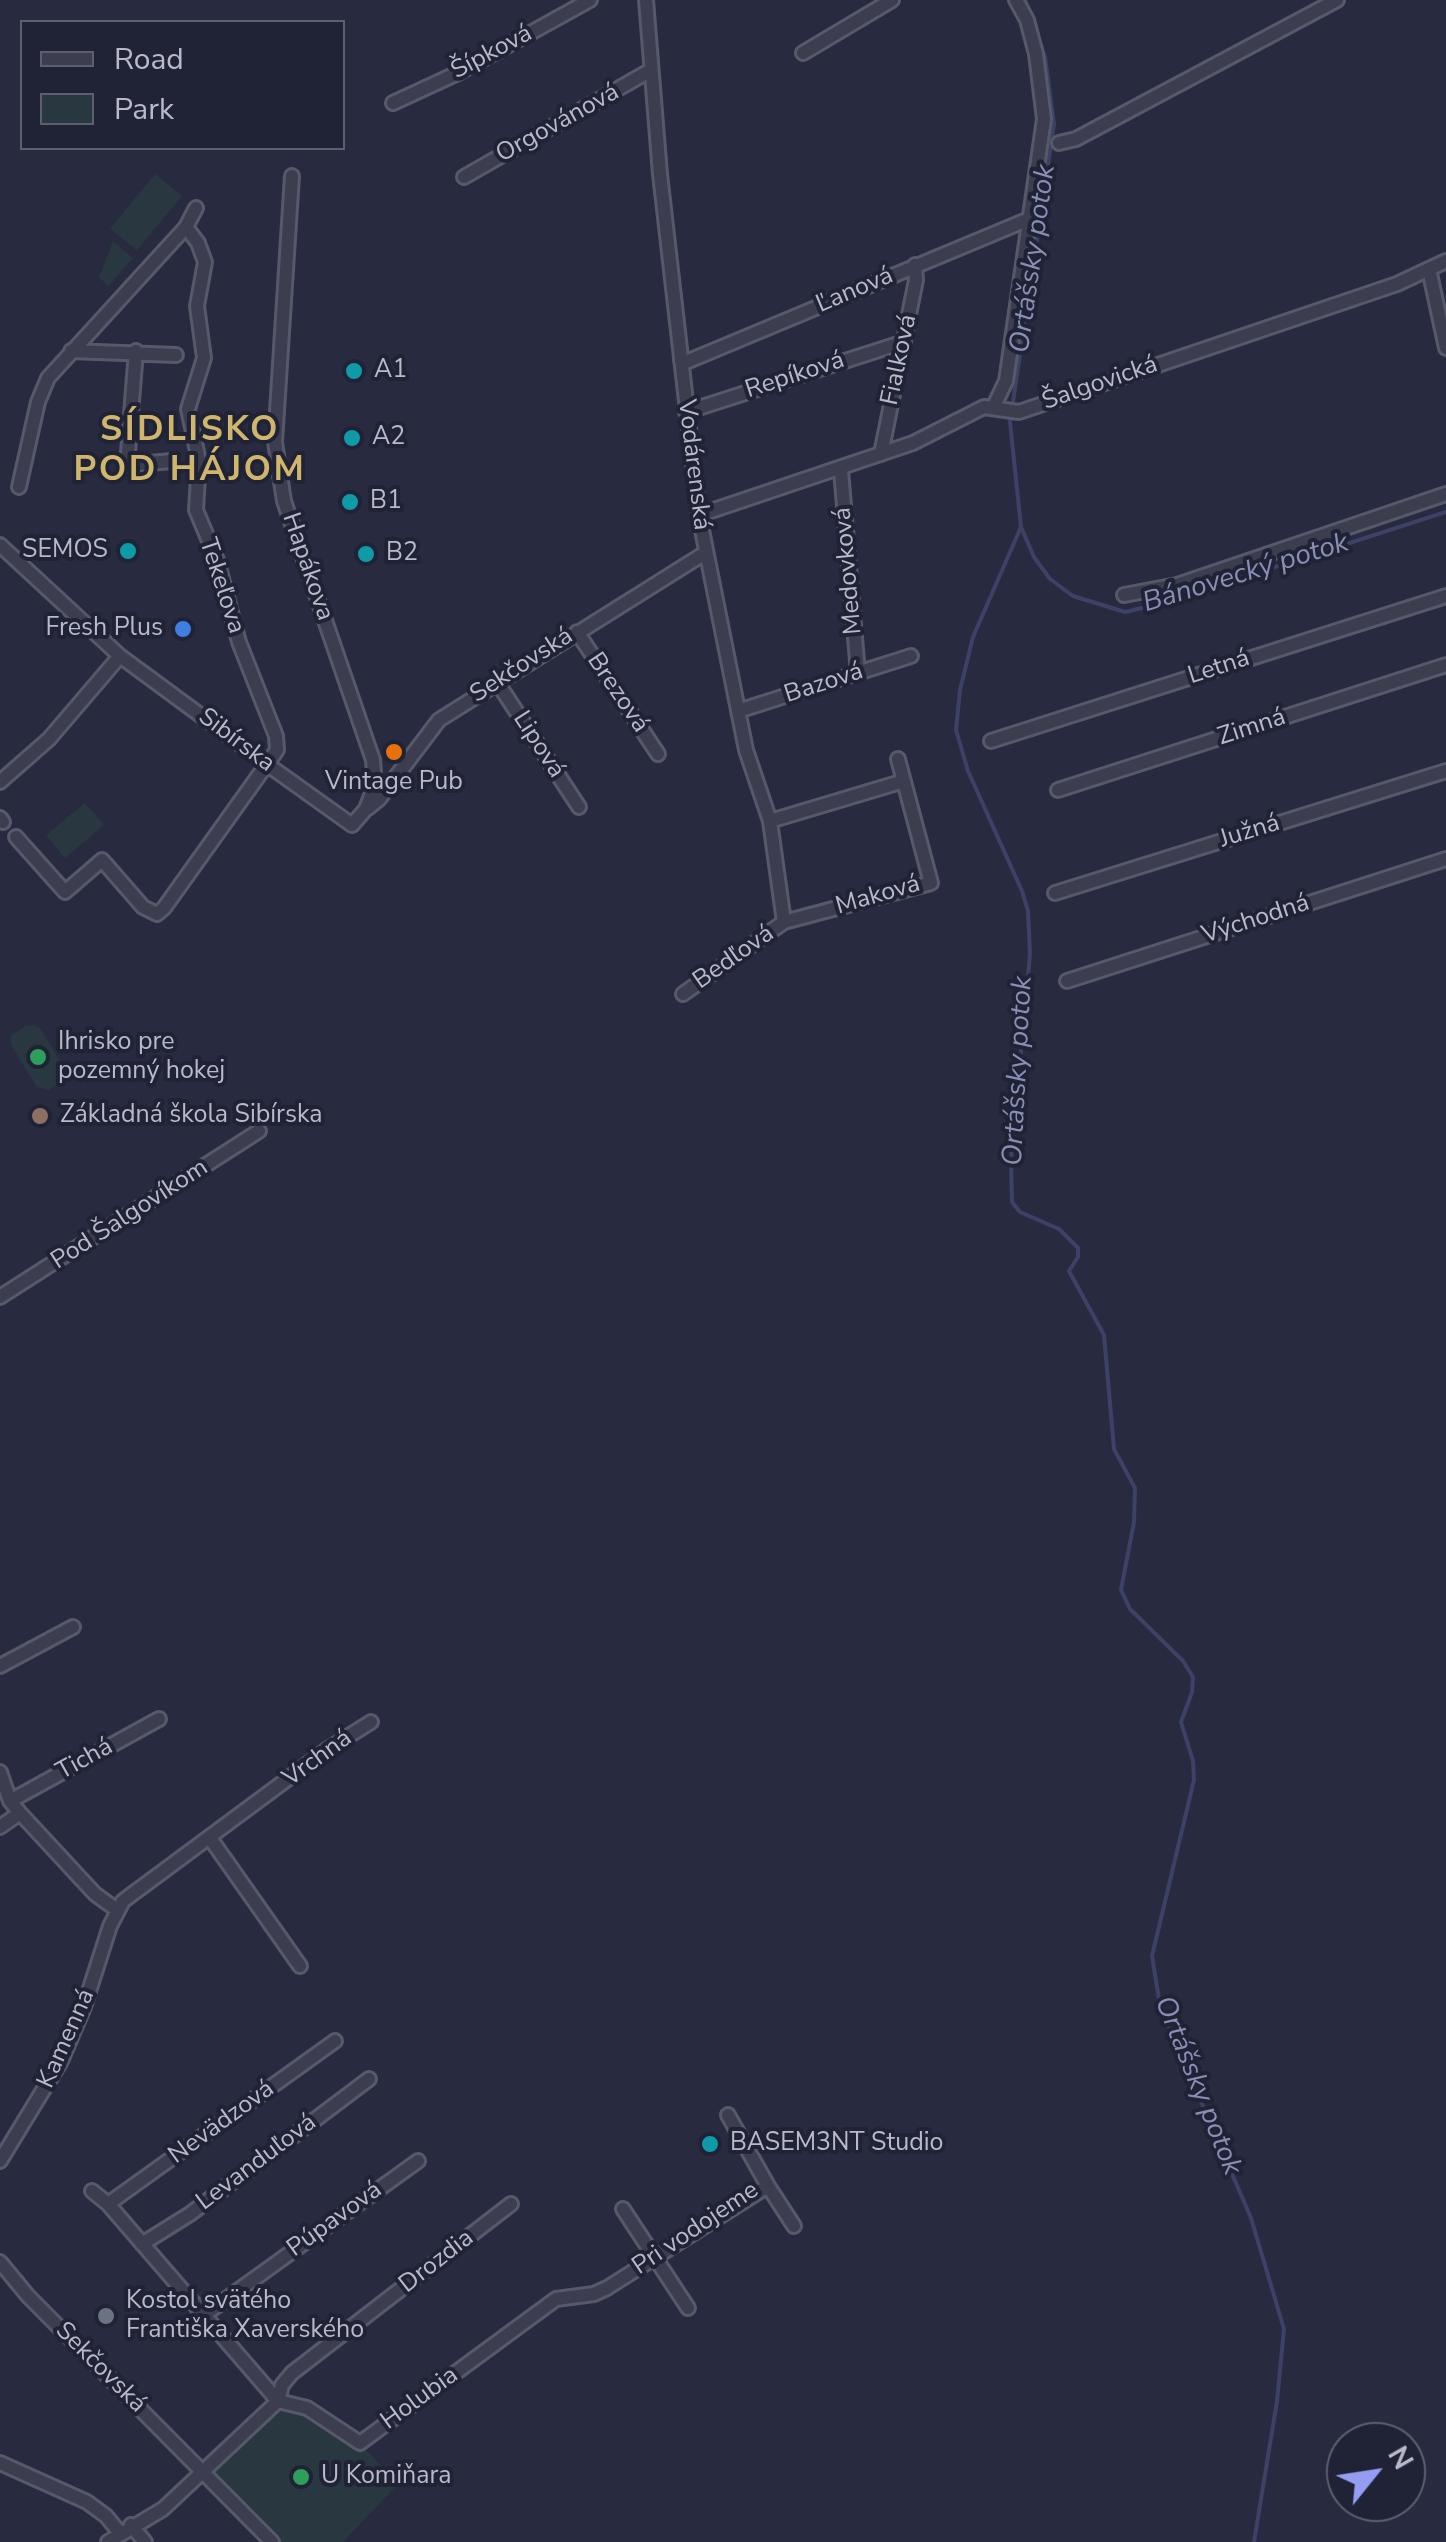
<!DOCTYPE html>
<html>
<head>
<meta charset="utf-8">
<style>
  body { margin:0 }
  #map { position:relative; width:1446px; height:2542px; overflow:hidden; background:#282b40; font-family:"Nunito Sans",sans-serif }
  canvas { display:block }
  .legend { position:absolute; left:20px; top:20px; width:325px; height:130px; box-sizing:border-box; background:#202335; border:2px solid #5d5f71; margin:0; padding:12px 18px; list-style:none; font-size:30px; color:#b8baca }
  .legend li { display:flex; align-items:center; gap:20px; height:50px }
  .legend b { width:50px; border:2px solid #5d5f71 }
  .north { position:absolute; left:1326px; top:2422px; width:100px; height:100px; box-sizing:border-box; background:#202335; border:2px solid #5d5f71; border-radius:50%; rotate:60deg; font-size:28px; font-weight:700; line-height:40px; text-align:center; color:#b8baca }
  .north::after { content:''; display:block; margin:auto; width:35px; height:45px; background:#959df3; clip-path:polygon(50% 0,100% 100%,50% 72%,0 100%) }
</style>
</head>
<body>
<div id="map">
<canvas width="1446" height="2542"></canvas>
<ul class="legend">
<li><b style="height:12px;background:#3c3e50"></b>Road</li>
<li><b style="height:28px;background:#293741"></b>Park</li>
</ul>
<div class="north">N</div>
</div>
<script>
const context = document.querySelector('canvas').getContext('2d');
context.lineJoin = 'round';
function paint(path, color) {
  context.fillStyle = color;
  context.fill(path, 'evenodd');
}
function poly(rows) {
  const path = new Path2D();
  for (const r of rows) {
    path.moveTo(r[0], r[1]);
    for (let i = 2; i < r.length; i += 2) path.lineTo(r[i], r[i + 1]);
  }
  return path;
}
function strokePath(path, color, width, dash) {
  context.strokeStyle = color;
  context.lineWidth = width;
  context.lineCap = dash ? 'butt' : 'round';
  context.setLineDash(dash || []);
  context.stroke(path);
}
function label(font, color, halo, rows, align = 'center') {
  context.font = font + ' "Nunito Sans",sans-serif';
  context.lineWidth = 8;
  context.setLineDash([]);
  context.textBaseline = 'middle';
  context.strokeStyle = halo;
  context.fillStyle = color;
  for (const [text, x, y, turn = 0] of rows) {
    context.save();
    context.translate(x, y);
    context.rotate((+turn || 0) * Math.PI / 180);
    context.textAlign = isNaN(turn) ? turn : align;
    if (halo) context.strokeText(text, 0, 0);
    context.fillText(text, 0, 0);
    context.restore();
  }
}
const green = poly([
  [155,174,182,196,137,250,110,229],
  [113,241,133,258,108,286,99,277],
  [85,803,104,825,65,858,46,835],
  [34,1025,40,1028,65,1069,65,1078,49,1090,37,1087,11,1045,11,1036,25,1026],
  [278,2401,307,2408,360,2443,398,2484,343,2542,272,2542,203,2470]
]);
const stream = poly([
  [1025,0,1031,16],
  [1037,34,1045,57,1054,124,1010,422,1021,527,973,637,960,690,956,730,968,771,1022,891,1028,911,1030,954,1011,1159,1012,1202,1020,1212,1059,1229,1078,1248,1078,1257,1069,1271,1104,1335,1114,1449,1135,1488,1134,1522,1121,1590,1130,1609,1183,1661,1193,1677,1192,1692,1181,1722,1193,1761,1194,1780,1152,1956,1160,2006,1251,2218,1284,2329,1277,2401,1254,2542],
  [1021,527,1034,557,1050,579,1073,596,1125,612,1160,604,1446,512]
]);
const minor = poly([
  [646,0,660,174,699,515,746,750,770,821,784,922],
  [803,53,892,0],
  [393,103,460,72,590,0],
  [1059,143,1076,139,1337,0],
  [464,177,651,70],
  [1429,269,1446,348],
  [71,351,176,355],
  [136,351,127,465,172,461],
  [681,360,686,362,1029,219],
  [994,406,1006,381,1044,119,1036,54,1027,20,1016,0],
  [686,412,904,342],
  [881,454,916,280,915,265],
  [841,470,858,673],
  [19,487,38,402,48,378,186,227,196,208],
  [699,515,913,443,984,407,1019,412,1397,284,1446,261],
  [0,545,120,656,268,765,352,825,366,809,375,785,373,760,284,501,275,442,292,176],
  [1124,595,1177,585,1446,494],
  [577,632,658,754],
  [497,682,579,807],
  [738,711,911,656],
  [991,741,1446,596],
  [0,782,49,739,120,656],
  [1058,790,1446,665],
  [368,808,379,799,439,720,705,553],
  [0,818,3,822],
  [770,821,904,781],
  [16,837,65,892,102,860,143,907,157,914,164,908,277,750,276,736,239,642,217,560,196,510,199,461,188,409,204,358,197,306,205,262,198,243,186,227],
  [1055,893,1446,771],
  [1067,981,1446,859],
  [683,994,784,922,931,883,898,759],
  [0,1297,259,1131],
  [0,1666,73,1627],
  [0,1772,10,1801,20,1813,95,1894,117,1910],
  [10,1801,159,1719],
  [0,1827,20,1813],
  [210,1838,300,1966],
  [0,2161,61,2061,84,2007,110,1926,123,1901,328,1749,371,1722],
  [768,2186,794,2226],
  [92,2191,108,2204,278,2401],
  [108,2204,335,2041],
  [623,2209,688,2308],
  [142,2244,190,2214,369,2079],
  [0,2262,28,2296,272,2542],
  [204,2315,418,2161],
  [278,2401,307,2408,360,2443,556,2299,594,2294,607,2288,768,2186,728,2115],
  [278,2401,282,2385,292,2373,511,2204],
  [0,2463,87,2502,106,2516,120,2533],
  [131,2525,145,2542],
  [108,2542,163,2509,278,2401]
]);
const markers = [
  [354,371,10,"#0f9aa8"],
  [352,438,10,"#0f9aa8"],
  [350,502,10,"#0f9aa8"],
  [128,551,10,"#0f9aa8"],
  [366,554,10,"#0f9aa8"],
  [183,629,10,"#3f7fe0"],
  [394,752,10,"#e8710a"],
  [38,1057,10,"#2e9e5b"],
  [40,1116,10,"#8d6e63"],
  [710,2144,10,"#0f9aa8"],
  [106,2316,10,"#6b7280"],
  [301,2477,10,"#2e9e5b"]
];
const streetNames = [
  ["Šípková",492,53,-28],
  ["Orgovánová",558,124,-29],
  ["Ľanová",855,291,-23],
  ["Fialková",900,360,-78],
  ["Repíková",795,376,-18],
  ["Šalgovická",1100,384,-19],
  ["Vodárenská",693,465,83],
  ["Hapákova",307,567,71],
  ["Medovková",849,571,-95],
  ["Tekeľova",221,586,72],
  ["Sekčovská",522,666,-33],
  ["Letná",1219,668,-18],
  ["Bazová",824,684,-18],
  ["Brezová",617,693,56],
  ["Zimná",1252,728,-18],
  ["Sibírska",236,741,37],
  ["Lipová",538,745,57],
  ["Južná",1250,832,-17],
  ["Maková",878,896,-16],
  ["Východná",1256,920,-18],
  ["Bedľová",734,958,-35],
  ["Pod Šalgovíkom",130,1215,-33],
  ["Vrchná",318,1759,-36],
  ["Tichá",85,1760,-29],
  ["Kamenná",67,2039,-66],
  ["Nevädzová",222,2123,-36],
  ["Levanduľová",257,2163,-37],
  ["Púpavová",335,2220,-36],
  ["Pri vodojeme",696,2229,-34],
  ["Drozdia",437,2262,-38],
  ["Sekčovská",100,2368,45],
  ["Holubia",420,2399,-36]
];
const poiNames = [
  ["A1",374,371],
  ["A2",372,438],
  ["B1",370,502],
  ["SEMOS",108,551,"right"],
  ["B2",386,554],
  ["Fresh Plus",163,629,"right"],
  ["Vintage Pub",394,783,"center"],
  ["Ihrisko pre",58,1043],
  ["pozemný hokej",58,1072],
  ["Základná škola Sibírska",60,1116],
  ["BASEM3NT Studio",730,2144],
  ["Kostol svätého",126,2302],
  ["Františka Xaverského",126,2331],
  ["U Komiňara",321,2477]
];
const waterNames = [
  ["Ortášsky potok",1034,259,-82],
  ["Bánovecký potok",1246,574,-17],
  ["Ortášsky potok",1019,1071,-87],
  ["Ortášsky potok",1197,2086,68]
];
const districtNames = [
  ["SÍDLISKO",190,432],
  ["POD HÁJOM",190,472]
];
paint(green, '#293741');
strokePath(stream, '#3d4166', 4);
strokePath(minor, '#56596a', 18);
strokePath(minor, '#3c3e50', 12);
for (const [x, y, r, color] of markers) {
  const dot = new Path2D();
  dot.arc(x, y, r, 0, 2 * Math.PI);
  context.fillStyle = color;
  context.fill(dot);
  strokePath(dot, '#202335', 4);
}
label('25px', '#b8baca', '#202335', streetNames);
label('25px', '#b8baca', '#202335', poiNames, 'left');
label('italic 28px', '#898eb4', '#202335', waterNames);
context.letterSpacing = '2.5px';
label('bold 35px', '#d0b66d', '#202335', districtNames);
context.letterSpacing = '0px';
</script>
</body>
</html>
